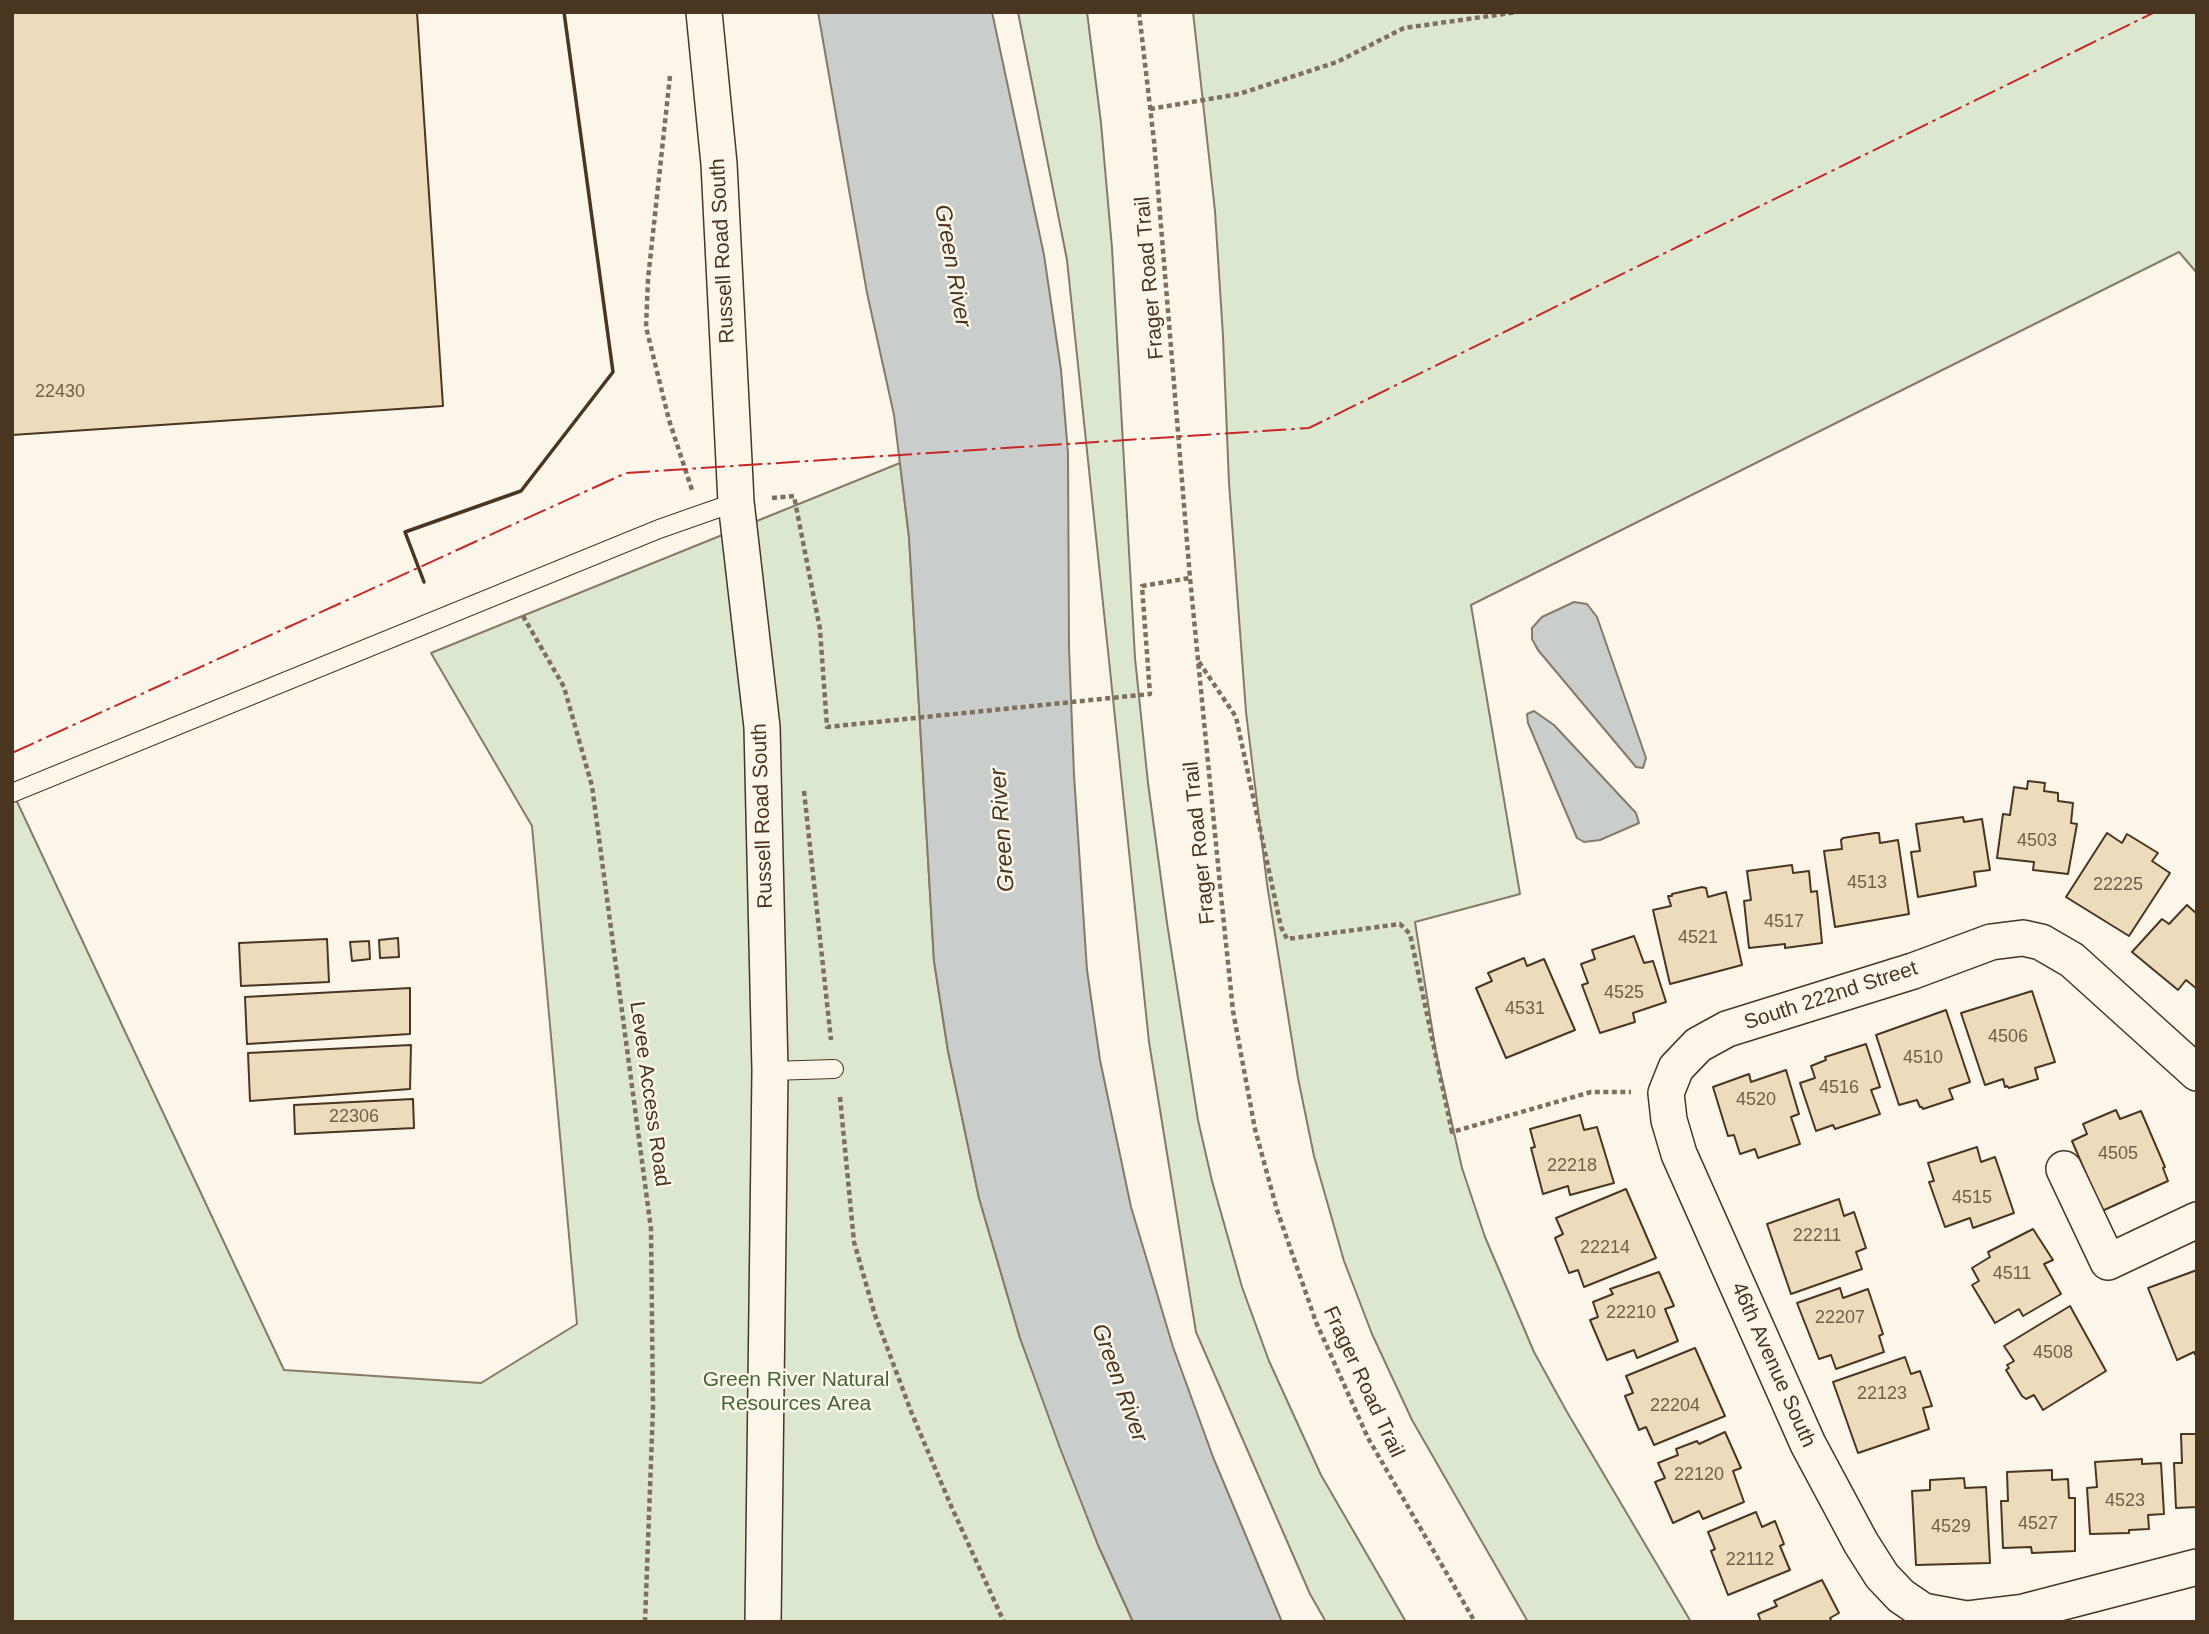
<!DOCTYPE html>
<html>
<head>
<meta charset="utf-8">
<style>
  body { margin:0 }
  #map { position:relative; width:2209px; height:1634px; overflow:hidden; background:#fbf6e9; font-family:Helvetica,sans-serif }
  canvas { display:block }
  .frame { position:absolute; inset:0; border:14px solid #4a3520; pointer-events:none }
</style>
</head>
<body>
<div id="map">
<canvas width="2209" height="1634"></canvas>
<div class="frame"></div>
</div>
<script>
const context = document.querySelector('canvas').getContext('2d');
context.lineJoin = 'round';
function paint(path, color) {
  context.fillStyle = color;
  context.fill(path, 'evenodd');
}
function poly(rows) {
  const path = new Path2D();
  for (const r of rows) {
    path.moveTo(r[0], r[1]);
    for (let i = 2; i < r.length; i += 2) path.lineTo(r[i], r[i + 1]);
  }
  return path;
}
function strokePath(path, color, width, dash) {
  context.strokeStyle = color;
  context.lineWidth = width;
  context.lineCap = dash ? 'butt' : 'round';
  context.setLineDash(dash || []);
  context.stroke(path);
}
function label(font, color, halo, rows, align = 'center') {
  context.font = font + ' Helvetica,sans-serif';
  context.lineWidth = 5;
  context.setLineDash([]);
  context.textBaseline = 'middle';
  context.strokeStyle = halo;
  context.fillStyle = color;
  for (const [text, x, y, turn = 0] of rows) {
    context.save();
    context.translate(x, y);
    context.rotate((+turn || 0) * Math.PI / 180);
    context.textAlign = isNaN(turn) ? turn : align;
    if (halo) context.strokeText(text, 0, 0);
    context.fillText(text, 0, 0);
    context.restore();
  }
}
const green = poly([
  [1018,12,1087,12,1101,123,1112,248,1135,658,1148,783,1167,923,1198,1120,1212,1181,1242,1287,1269,1361,1321,1475,1406,1622,1326,1622,1310,1594,1196,1332,1149,1042,1067,260,1018,12],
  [1193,12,2197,12,2197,273,2179,252,1471,605,1520,894,1415,922,1436,1053,1462,1168,1485,1237,1534,1352,1567,1412,1691,1622,1528,1622,1412,1420,1372,1334,1344,1261,1314,1156,1298,1078,1267,884,1246,712,1229,483,1223,336,1215,211,1193,12],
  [900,463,909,537,934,961,948,1051,979,1198,1020,1338,1098,1545,1133,1622,12,1622,12,791,284,1370,481,1383,577,1324,532,826,431,653,900,463]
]);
const water = poly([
  [818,12,992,12,1044,255,1061,370,1068,453,1069,648,1074,775,1087,970,1100,1060,1131,1207,1173,1347,1213,1457,1282,1622,1133,1622,1098,1545,1060,1448,1020,1338,979,1198,948,1051,934,961,909,537,894,415,867,293,818,12],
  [1574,602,1587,604,1597,617,1646,758,1643,768,1636,767,1538,650,1532,639,1532,628,1542,617,1574,602],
  [1534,711,1554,725,1636,813,1639,823,1600,840,1584,842,1577,838,1528,723,1527,714,1534,711]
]);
const building = poly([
  [12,12,417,12,443,406,12,435,12,12],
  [2028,781,2045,783,2044,791,2058,793,2058,801,2073,803,2071,823,2077,824,2068,874,2033,870,2034,862,1997,858,2003,814,2010,815,2014,787,2027,789,2028,781],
  [1963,817,1964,822,1982,819,1990,870,1974,872,1976,886,1918,897,1911,852,1920,851,1916,824,1963,817],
  [1875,833,1879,833,1880,843,1898,840,1909,914,1835,927,1824,851,1842,849,1841,840,1843,838,1875,833],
  [2107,833,2122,843,2127,834,2158,853,2152,861,2170,873,2129,936,2066,897,2107,833],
  [1792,865,1793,873,1809,871,1811,892,1817,891,1822,943,1785,948,1785,944,1749,948,1744,901,1751,900,1747,871,1792,865],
  [1702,887,1706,888,1708,897,1726,892,1742,965,1670,984,1653,910,1671,906,1668,896,1672,896,1672,894,1702,887],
  [2187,905,2197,914,2197,989,2186,980,2178,990,2132,952,2162,919,2169,924,2187,905],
  [1634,936,1644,963,1653,961,1666,1002,1633,1013,1635,1022,1600,1033,1582,985,1588,983,1581,964,1595,959,1592,950,1634,936],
  [398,938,399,957,380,958,379,940,398,938],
  [327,939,329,982,241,986,239,943,327,939],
  [369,941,370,959,352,961,350,942,369,941],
  [1524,958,1527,966,1544,959,1575,1030,1506,1058,1476,988,1492,981,1488,973,1524,958],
  [410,988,410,1034,247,1044,245,997,410,988],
  [2032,991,2055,1062,2035,1068,2038,1079,2009,1088,2007,1086,2005,1087,2003,1079,1985,1085,1961,1013,2032,991],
  [1946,1010,1970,1082,1949,1089,1953,1099,1923,1109,1922,1107,1920,1107,1917,1100,1899,1105,1876,1035,1946,1010],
  [1866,1044,1880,1087,1871,1090,1880,1114,1835,1129,1833,1125,1816,1131,1800,1083,1815,1078,1811,1066,1826,1060,1825,1057,1866,1044],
  [411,1045,410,1089,250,1101,248,1053,411,1045],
  [1786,1070,1799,1114,1791,1117,1800,1144,1758,1158,1755,1149,1740,1154,1734,1135,1728,1136,1713,1087,1749,1074,1751,1082,1786,1070],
  [413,1099,414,1128,295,1134,294,1105,413,1099],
  [2116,1110,2120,1119,2141,1111,2165,1167,2163,1168,2168,1181,2102,1211,2072,1141,2087,1134,2083,1124,2116,1110],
  [1580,1115,1584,1130,1597,1127,1614,1183,1570,1195,1568,1186,1543,1194,1531,1148,1535,1147,1530,1129,1580,1115],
  [1977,1147,1981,1162,1995,1157,2014,1213,1973,1228,1970,1218,1945,1227,1929,1182,1934,1181,1928,1163,1977,1147],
  [1626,1189,1656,1258,1584,1287,1578,1270,1569,1273,1555,1238,1563,1234,1556,1218,1626,1189],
  [1839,1199,1844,1216,1854,1212,1866,1248,1856,1252,1862,1269,1791,1294,1767,1224,1839,1199],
  [2033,1229,2053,1260,2044,1264,2061,1294,2023,1316,2019,1309,1995,1323,1972,1285,1979,1281,1972,1268,1990,1257,1988,1252,2033,1229],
  [2197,1270,2197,1358,2194,1352,2177,1360,2148,1288,2197,1270],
  [1659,1272,1674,1306,1665,1309,1678,1341,1637,1358,1634,1350,1607,1360,1590,1320,1598,1317,1593,1302,1613,1294,1610,1289,1659,1272],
  [1840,1288,1843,1298,1868,1289,1883,1334,1879,1336,1884,1352,1836,1369,1831,1355,1819,1359,1797,1303,1840,1288],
  [2070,1306,2106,1371,2043,1410,2034,1395,2026,1399,2022,1396,2006,1370,2009,1368,2007,1365,2014,1361,2004,1346,2070,1306],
  [1695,1348,1725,1416,1654,1445,1646,1427,1639,1430,1625,1396,1633,1393,1626,1376,1695,1348],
  [1905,1357,1911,1374,1920,1371,1932,1406,1923,1408,1929,1429,1858,1453,1833,1382,1905,1357],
  [1725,1432,1741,1468,1733,1471,1744,1502,1703,1519,1699,1511,1673,1523,1655,1482,1665,1478,1658,1463,1678,1455,1676,1449,1697,1441,1699,1444,1725,1432],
  [2181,1434,2197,1434,2197,1507,2176,1508,2174,1463,2182,1463,2181,1434],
  [2142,1459,2142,1464,2161,1463,2164,1514,2148,1515,2149,1529,2129,1530,2129,1533,2090,1534,2087,1488,2097,1487,2095,1462,2142,1459],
  [2052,1470,2052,1480,2068,1479,2069,1498,2075,1498,2075,1551,2032,1553,2031,1547,2003,1548,2001,1501,2008,1501,2007,1472,2052,1470],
  [1964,1478,1965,1488,1986,1487,1990,1563,1916,1565,1912,1491,1930,1490,1930,1480,1964,1478],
  [1756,1512,1762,1527,1775,1521,1784,1544,1780,1546,1790,1570,1728,1595,1711,1551,1715,1549,1708,1532,1756,1512],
  [1822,1580,1839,1613,1830,1618,1832,1622,1761,1622,1758,1614,1777,1606,1774,1601,1822,1580]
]);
const path = poly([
  [1139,12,1154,141,1190,578,1221,895,1233,1011,1255,1129,1277,1210,1316,1322,1368,1438,1475,1622],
  [670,76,648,279,646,327,669,420,692,490],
  [1150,109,1239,94,1337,62,1404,28,1518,12],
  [772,498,794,496,820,629,827,727,1150,694,1142,586,1190,578],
  [523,616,564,687,592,786,651,1229,653,1408,645,1622],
  [1199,662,1236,717,1281,927,1287,939,1400,924,1410,934,1452,1132,1591,1092,1631,1092],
  [804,791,831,1040],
  [840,1097,854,1242,875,1315,912,1414,952,1508,1004,1622]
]);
const lane = poly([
  [12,793,659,529,736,502],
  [770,1071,834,1069]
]);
const street = poly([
  [704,12,719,164,736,502,762,727,770,1071,763,1622],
  [2197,1073,2072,960,2041,942,2023,938,1991,942,1913,971,1727,1029,1698,1045,1676,1068,1666,1093,1669,1120,1679,1154,1808,1444,1861,1543,1882,1576,1901,1596,1923,1611,1966,1619,2024,1612,2197,1567],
  [2064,1169,2108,1262,2197,1220]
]);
const wall = poly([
  [424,582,405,532,521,491,613,372,564,12]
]);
const power = poly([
  [12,753,626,473,1309,428,2155,12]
]);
const numberNames = [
  ["22430",60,392],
  ["4503",2037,841],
  ["4513",1867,883],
  ["22225",2118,885],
  ["4517",1784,922],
  ["4521",1698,938],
  ["4525",1624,993],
  ["4531",1525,1009],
  ["4506",2008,1037],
  ["4510",1923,1058],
  ["4516",1839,1088],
  ["4520",1756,1100],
  ["22306",354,1117],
  ["4505",2118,1154],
  ["22218",1572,1166],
  ["4515",1972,1198],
  ["22211",1817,1236],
  ["22214",1605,1248],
  ["4511",2012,1274],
  ["22210",1631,1313],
  ["22207",1840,1318],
  ["4508",2053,1353],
  ["22123",1882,1394],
  ["22204",1675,1406],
  ["22120",1699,1475],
  ["4523",2125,1501],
  ["4527",2038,1524],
  ["4529",1951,1527],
  ["22112",1750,1560]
];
const streetNames = [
  ["Russell Road South",723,251,-93],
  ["Frager Road Trail",1150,278,-95],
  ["Russell Road South",763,816,-92],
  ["Frager Road Trail",1200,843,-96],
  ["South 222nd Street",1831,996,-18],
  ["Levee Access Road",649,1094,82],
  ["46th Avenue South",1773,1365,66],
  ["Frager Road Trail",1363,1382,65]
];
const parkNames = [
  ["Green River Natural",796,1380],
  ["Resources Area",796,1404]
];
const waterNames = [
  ["Green River",952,266,80],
  ["Green River",1003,830,-94],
  ["Green River",1119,1383,70]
];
paint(green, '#dce7d0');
strokePath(green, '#887966', 2);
paint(water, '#c9cecd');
strokePath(water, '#887966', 2);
paint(building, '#ecdcbc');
strokePath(building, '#4a3520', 2);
strokePath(lane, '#4a3520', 20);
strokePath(street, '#4a3520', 38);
strokePath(path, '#7f6f5c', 4.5, [5, 3.5]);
strokePath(lane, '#fbf6e9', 18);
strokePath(street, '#fbf6e9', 35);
strokePath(wall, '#4a3520', 3.5);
strokePath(power, '#c62828', 2, [24, 5, 3.5, 5]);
label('18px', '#725f47', null, numberNames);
label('21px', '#4a3520', '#fbf6e9', streetNames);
label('21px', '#436837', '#fbf6e9', parkNames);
label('italic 23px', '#4a3520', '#fbf6e9', waterNames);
</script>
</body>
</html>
